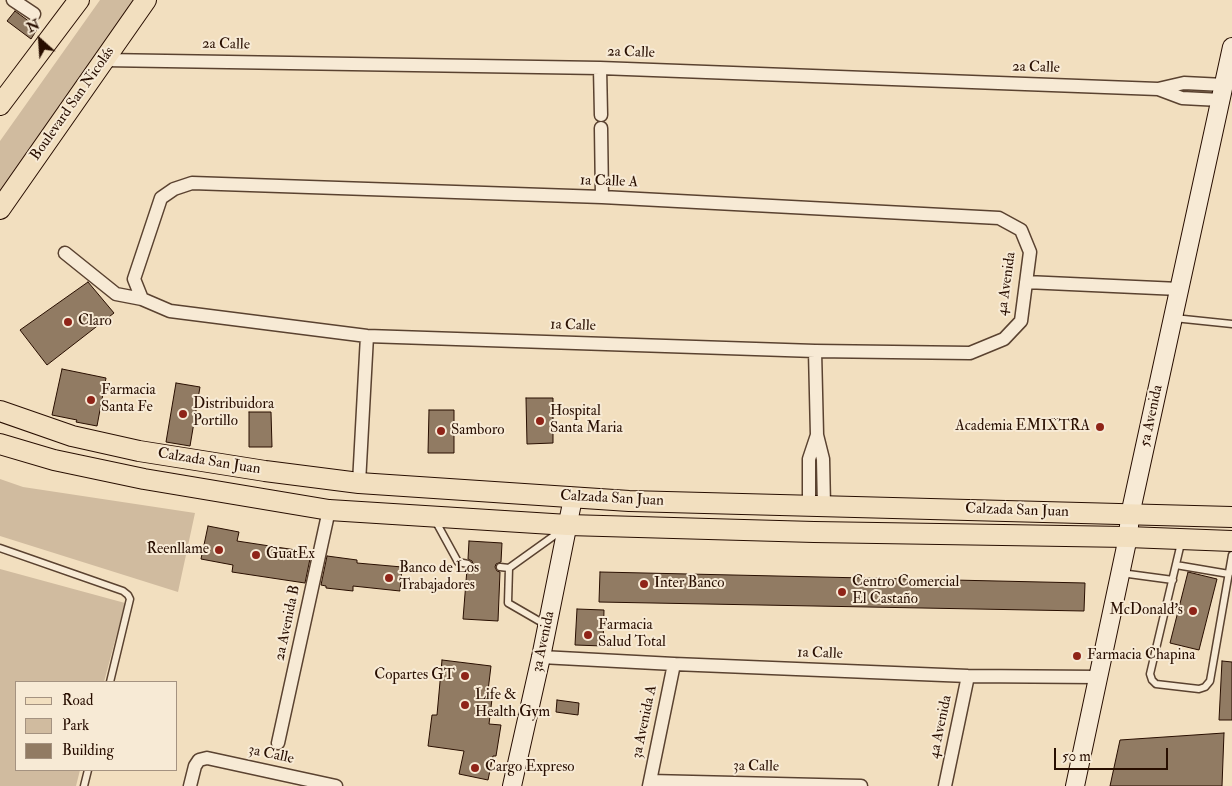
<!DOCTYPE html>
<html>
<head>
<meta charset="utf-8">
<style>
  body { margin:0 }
  #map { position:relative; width:1232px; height:786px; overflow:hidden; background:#f2dfbf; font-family:"IM FELL Double Pica",serif }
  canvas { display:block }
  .legend { position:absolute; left:15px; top:681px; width:162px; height:90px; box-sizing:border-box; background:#f7ead5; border:1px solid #a49280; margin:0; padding:6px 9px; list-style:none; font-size:15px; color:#280e00 }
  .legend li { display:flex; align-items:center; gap:10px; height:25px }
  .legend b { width:25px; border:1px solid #a49280 }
  .north { position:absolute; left:15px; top:15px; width:50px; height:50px; -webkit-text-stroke:4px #f7ead5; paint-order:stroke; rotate:334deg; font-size:14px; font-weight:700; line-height:20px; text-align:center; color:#280e00 }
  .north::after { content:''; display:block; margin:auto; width:18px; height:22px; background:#280e00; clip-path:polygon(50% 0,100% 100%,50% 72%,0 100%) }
  .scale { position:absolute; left:1054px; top:748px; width:114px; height:22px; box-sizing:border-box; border:2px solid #280e00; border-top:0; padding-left:6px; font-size:15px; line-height:18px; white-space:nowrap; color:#280e00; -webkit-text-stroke:4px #f7ead5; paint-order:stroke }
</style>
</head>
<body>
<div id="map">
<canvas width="1232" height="786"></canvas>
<ul class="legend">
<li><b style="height:6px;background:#f2dfbf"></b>Road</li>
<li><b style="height:14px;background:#d0bb9f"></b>Park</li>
<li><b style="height:14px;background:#917b63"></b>Building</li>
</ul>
<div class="north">N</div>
<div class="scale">50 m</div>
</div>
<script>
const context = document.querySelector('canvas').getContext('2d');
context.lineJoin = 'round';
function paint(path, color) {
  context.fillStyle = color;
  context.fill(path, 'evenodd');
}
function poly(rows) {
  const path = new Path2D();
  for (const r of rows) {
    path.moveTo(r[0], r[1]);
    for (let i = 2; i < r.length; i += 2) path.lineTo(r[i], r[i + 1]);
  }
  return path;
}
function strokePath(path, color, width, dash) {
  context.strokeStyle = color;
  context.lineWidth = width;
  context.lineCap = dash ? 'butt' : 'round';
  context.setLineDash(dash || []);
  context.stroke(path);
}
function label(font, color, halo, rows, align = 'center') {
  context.font = font + ' "IM FELL Double Pica",serif';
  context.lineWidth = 4;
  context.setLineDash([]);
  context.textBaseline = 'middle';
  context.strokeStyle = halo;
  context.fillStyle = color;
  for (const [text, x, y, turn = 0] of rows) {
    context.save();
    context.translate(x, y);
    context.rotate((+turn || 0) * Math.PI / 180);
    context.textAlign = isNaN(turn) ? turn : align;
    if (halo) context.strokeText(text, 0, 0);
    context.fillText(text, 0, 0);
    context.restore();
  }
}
const green = poly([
  [100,0,141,0,0,207,0,141],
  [0,479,23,487,195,513,178,592,0,536],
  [0,569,125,603,104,682,16,682,16,770,80,770,76,786,0,786]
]);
const building = poly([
  [15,11,38,28,31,39,7,21,15,11],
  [88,282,114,313,47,365,20,330,88,282],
  [62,369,106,378,97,426,76,422,77,420,52,415,62,369],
  [176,383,200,387,190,446,166,442,176,383],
  [526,398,553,398,553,443,527,444,526,398],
  [429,410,454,410,454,453,428,453,429,410],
  [249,412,271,412,272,447,249,447,249,412],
  [208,526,239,532,237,541,309,552,309,554,311,554,305,583,232,572,233,565,201,559,208,526],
  [469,541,502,543,501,562,496,564,495,567,497,571,500,572,498,621,463,619,467,569,471,568,473,564,472,561,468,559,469,541],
  [327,556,357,560,357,563,402,567,400,591,353,586,353,591,326,588,326,586,321,585,327,556],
  [600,572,1085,583,1084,611,599,602,600,572],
  [1188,572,1217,579,1199,650,1170,643,1188,572],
  [577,609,604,610,603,646,575,645,577,609],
  [442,660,491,666,487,699,492,699,489,724,501,725,496,756,493,756,488,780,459,774,464,751,428,746,432,715,437,715,442,660],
  [1222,661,1232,662,1232,720,1219,720,1222,661],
  [557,700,579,703,578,715,556,712,557,700],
  [1224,733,1222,786,1110,786,1120,740,1224,733]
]);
const lane = poly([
  [1174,318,1232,324],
  [435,520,458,562,468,564],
  [1181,543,1150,674,1152,680,1156,684,1199,689,1205,687,1210,681,1232,555],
  [0,548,123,591,128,595,130,599,110,682],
  [1176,565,1229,574],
  [500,567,509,568,562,530],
  [509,568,508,603,546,625],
  [1121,573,1173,580],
  [84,786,88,770]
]);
const street = poly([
  [13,0,34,14],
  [104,60,600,68,1158,89,1184,83,1224,85],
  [600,68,601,115],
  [1158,89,1182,98,1220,100],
  [601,128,602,197],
  [65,253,116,294,142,299,170,311,367,336,815,351,970,353,1004,339,1021,321,1030,252,1021,230,999,218,602,197,192,183,174,189,161,198,134,279,142,299],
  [1026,282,1179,289],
  [815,351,817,435,823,459,824,506],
  [359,483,367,336],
  [809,505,809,459,817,435],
  [541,657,674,664,968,676,1098,677],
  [278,743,329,510],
  [650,781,861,786],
  [190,786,195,766,199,760,207,758,336,786],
  [649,786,674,664],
  [945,786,968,676]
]);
const secondary = poly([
  [512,786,541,657,573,498],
  [1075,786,1128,537,1130,515,1232,47]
]);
const primary = poly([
  [0,105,79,0],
  [0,209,146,0],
  [0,411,72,436,139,451,265,471,359,483,629,501,1232,517],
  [0,444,54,460,144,479,329,510,568,525,814,532,1128,537,1232,541]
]);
const markers = [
  [68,322,5,"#8f2418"],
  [91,400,5,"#8f2418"],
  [183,414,5,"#8f2418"],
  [540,421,5,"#8f2418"],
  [1100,427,5,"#8f2418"],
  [441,431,5,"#8f2418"],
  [219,550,5,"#8f2418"],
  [256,555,5,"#8f2418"],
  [389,578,5,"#8f2418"],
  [644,584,5,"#8f2418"],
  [842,592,5,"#8f2418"],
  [1193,611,5,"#8f2418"],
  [588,635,5,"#8f2418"],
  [1077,656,5,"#8f2418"],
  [465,676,5,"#8f2418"],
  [465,705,5,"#8f2418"],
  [475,768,5,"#8f2418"]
];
const streetNames = [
  ["2a Calle",226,45,1],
  ["2a Calle",631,53,2],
  ["2a Calle",1036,68,2],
  ["Boulevard San Nicolás",73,104,-55],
  ["1a Calle A",609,182,2],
  ["4a Avenida",1007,284,-82],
  ["1a Calle",573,326,2],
  ["5a Avenida",1152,416,-78],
  ["Calzada San Juan",209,462,9],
  ["Calzada San Juan",612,499,3],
  ["Calzada San Juan",1017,511,2],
  ["2a Avenida B",288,623,-78],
  ["3a Avenida",544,642,-78],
  ["1a Calle",820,654,2],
  ["3a Avenida A",645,722,-78],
  ["4a Avenida",941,727,-78],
  ["3a Calle",271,755,12],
  ["3a Calle",756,767,1]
];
const poiNames = [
  ["Claro",78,322],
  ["Farmacia",101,391],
  ["Santa Fe",101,408],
  ["Distribuidora",193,405],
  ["Portillo",193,422],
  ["Hospital",550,412],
  ["Santa Maria",550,429],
  ["Academia EMIXTRA",1090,427,"right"],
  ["Samboro",451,431],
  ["Reenllame",209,550,"right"],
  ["GuatEx",266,555],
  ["Banco de Los",399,569],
  ["Trabajadores",399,586],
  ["Centro Comercial",852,583],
  ["El Castaño",852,600],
  ["Inter Banco",654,584],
  ["McDonald's",1183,611,"right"],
  ["Farmacia",598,626],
  ["Salud Total",598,643],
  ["Farmacia Chapina",1087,656],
  ["Copartes GT",455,676,"right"],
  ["Life &",475,696],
  ["Health Gym",475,713],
  ["Cargo Expreso",485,768]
];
paint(green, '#d0bb9f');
paint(building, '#917b63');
strokePath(building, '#280e00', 1);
strokePath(lane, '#5a4230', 9);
strokePath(street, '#5a4230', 15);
strokePath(secondary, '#280e00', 20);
strokePath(primary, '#280e00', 22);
strokePath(lane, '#f7ead5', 6);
strokePath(street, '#f7ead5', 12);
strokePath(secondary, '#f7ead5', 18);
strokePath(primary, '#f2dfbf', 20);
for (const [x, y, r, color] of markers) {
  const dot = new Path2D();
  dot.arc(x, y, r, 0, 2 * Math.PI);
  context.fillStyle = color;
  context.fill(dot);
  strokePath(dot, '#f7ead5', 2);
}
label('15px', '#280e00', '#f7ead5', streetNames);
label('15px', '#280e00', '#f7ead5', poiNames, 'left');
</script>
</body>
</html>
